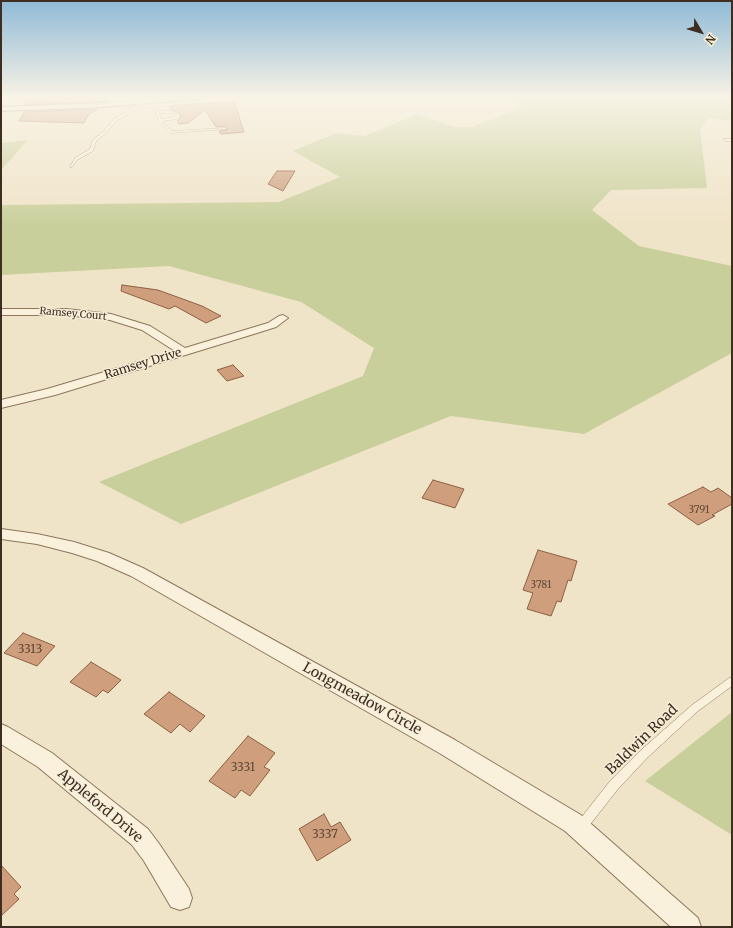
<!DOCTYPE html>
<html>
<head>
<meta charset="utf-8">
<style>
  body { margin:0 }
  #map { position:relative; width:733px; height:928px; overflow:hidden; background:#f0e4c8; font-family:Merriweather,serif }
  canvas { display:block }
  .frame { position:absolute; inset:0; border:2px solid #3d2e20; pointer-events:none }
  .north { position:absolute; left:681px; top:12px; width:40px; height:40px; -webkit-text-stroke:3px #f7eed8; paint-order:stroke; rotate:128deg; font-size:11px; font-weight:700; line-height:16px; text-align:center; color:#3d2e20 }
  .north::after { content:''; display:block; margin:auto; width:14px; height:18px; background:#3d2e20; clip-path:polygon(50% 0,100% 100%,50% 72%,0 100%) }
</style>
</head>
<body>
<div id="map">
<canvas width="733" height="928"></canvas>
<div class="frame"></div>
<div class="north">N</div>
</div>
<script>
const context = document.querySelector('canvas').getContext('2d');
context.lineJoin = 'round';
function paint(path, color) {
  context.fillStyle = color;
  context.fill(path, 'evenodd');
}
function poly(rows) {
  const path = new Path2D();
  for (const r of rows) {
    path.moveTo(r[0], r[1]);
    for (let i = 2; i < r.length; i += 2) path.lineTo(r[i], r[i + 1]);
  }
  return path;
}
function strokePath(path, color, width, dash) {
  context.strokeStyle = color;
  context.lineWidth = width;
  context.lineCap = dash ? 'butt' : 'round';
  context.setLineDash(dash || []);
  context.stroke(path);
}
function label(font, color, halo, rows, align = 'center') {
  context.font = font + ' Merriweather,serif';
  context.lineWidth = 3;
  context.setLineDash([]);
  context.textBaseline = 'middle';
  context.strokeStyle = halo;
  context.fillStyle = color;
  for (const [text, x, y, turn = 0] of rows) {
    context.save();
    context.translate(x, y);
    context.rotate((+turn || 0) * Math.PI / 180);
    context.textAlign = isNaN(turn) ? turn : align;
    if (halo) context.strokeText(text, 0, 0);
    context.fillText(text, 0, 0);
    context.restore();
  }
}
const green = poly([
  [504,97,728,97,732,100,732,121,708,118,700,129,707,188,611,190,592,210,639,246,732,266,732,353,584,434,451,416,181,524,99,482,363,376,374,348,301,302,169,266,1,275,1,205,279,202,340,177,293,151,336,133,365,136,417,114,455,127,472,127,524,107],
  [28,140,1,170,1,143],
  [732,712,732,835,645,781]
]);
const building = poly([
  [27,97,92,97,92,99,112,97,107,101,103,102,25,105,27,97],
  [234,101,244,132,221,134,219,131,227,130,228,129,225,126,216,127,205,110,188,123,179,124,177,121,179,120,181,115,171,110,169,106,234,101],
  [97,109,88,115,84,123,19,121,24,112,97,109],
  [277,171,295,171,283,191,268,184,277,171],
  [122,285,158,290,202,306,221,316,206,323,175,306,169,309,121,291,122,285],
  [233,365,244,376,227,381,217,370,233,365],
  [433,480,464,489,455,508,422,498,433,480],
  [703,487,711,492,718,488,732,498,732,504,712,515,715,516,698,525,668,504,703,487],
  [538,550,577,561,571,581,568,580,561,602,557,601,551,616,527,609,533,593,523,590,538,550],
  [23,633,55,646,37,666,4,653,23,633],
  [91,662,121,680,108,693,103,690,96,697,70,682,91,662],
  [169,692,205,716,190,732,180,724,171,733,144,714,169,692],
  [248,736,275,753,264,767,270,770,250,796,241,790,235,798,209,781,248,736],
  [324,814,331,827,340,822,351,840,317,861,299,829,324,814],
  [1,865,21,887,14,894,19,899,1,916,1,865]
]);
const lane = poly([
  [430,97,448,99,447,100,400,97,430,97],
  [155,100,156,101,156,107,158,111,172,111,180,115,178,119,162,121,172,131,225,128,227,129,170,133,158,120,154,107,154,101,155,100],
  [159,113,172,113,177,115,176,117,161,119,159,113],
  [142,101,144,102,137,109,116,121,106,133,96,141,93,151,77,160,72,167,70,167,75,158,90,149,93,140,104,131,114,119,135,107,142,101],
  [724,139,732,139,732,141,725,141,724,139],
  [732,677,732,686,698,711,648,757,618,789,585,831,581,833,577,831,575,827,577,823,610,781,640,751,692,705,729,678,732,677]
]);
const street = poly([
  [1,309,66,309,111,314,150,326,185,348,268,323,279,316,283,315,288,318,276,327,257,333,55,395,1,408,1,400,47,389,175,351,142,330,110,320,66,315,1,315,1,309],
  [1,529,37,534,74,542,109,553,143,568,455,740,581,815,698,918,701,927,671,927,565,831,441,754,131,576,97,561,72,553,37,544,1,539,1,529],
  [1,724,8,727,52,753,148,829,160,845,189,889,192,898,189,907,180,910,171,907,144,861,132,845,38,767,1,744,1,724]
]);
const secondary = poly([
  [167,97,206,97,202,99,103,107,1,111,1,107,103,103,167,97]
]);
const farStreetnames = [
  ["Ramsey Court",73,314,5]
];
const numberNames = [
  ["3791",699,510],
  ["3781",541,585]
];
const streetNames = [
  ["Ramsey Drive",143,364,-17]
];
const nearNumbernames = [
  ["3313",30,650],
  ["3331",243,768],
  ["3337",325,835]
];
const nearStreetnames = [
  ["Longmeadow Circle",362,699,29],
  ["Baldwin Road",642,740,-44],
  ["Appleford Drive",100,806,40]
];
paint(green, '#c9cf9b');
paint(building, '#cf9f7d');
strokePath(building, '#8d5f41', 1);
strokePath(lane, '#8d765c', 1);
strokePath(street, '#8d765c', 2);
strokePath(secondary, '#6f573f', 2);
paint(lane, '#faf1dc');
paint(street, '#faf1dc');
paint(secondary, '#faf1dc');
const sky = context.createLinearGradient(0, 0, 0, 227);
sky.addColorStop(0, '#8fbad6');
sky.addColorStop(0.43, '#f8f3e6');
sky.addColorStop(1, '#f8f3e600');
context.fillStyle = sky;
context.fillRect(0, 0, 733, 227);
label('10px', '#3d2e20', '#f7eed8', farStreetnames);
label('10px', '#624a37', null, numberNames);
label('12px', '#3d2e20', '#f7eed8', streetNames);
label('12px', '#624a37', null, nearNumbernames);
label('14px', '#3d2e20', '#f7eed8', nearStreetnames);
</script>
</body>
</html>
